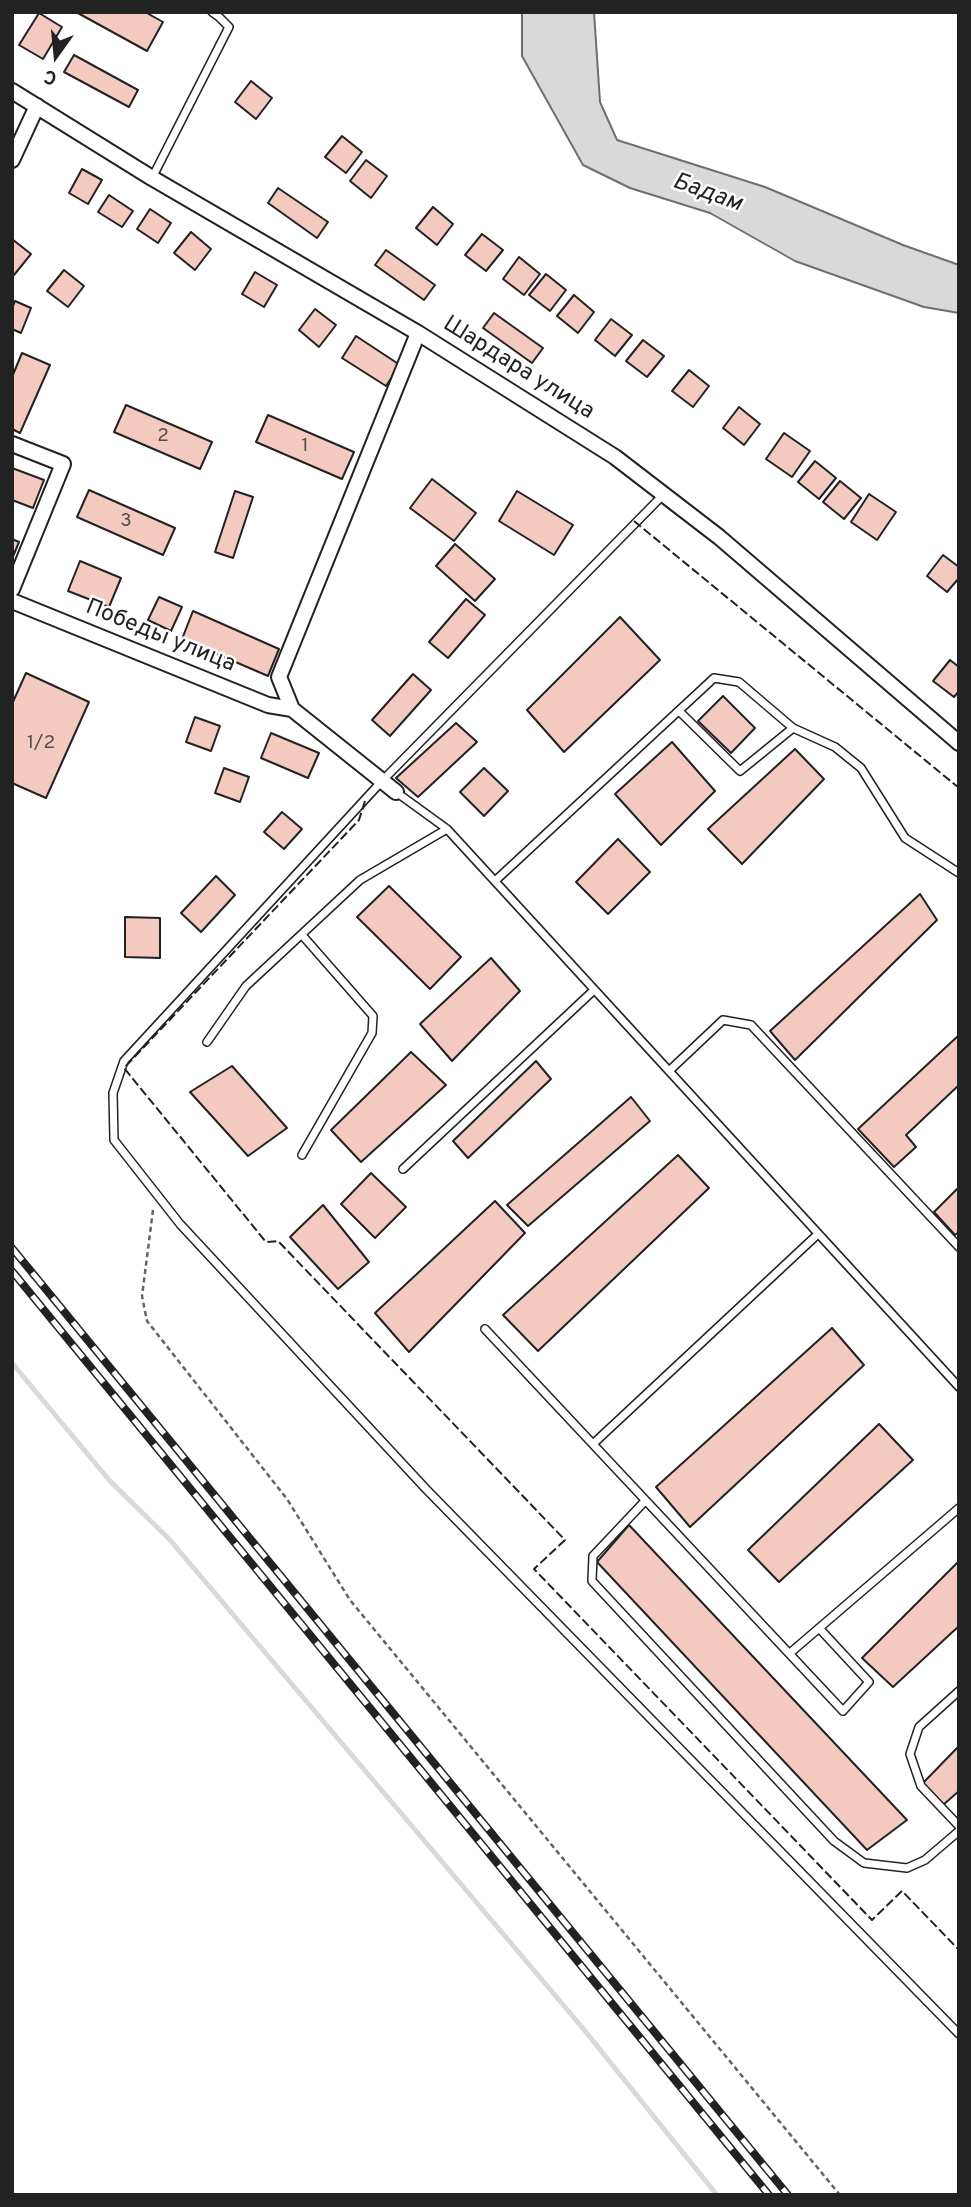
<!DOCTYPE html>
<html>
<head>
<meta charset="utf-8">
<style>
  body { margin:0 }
  #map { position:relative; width:971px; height:2207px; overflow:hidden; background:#fff; font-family:Overpass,sans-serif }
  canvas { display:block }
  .frame { position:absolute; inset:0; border:14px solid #222; pointer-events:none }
  .north { position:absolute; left:21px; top:21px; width:70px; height:70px; -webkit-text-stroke:5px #fff; paint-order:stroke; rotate:195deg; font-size:19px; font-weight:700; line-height:28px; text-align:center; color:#222 }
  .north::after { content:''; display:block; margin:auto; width:24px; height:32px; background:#222; clip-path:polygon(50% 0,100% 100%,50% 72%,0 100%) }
</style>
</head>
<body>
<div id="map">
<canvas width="971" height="2207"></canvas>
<div class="frame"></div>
<div class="north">С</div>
</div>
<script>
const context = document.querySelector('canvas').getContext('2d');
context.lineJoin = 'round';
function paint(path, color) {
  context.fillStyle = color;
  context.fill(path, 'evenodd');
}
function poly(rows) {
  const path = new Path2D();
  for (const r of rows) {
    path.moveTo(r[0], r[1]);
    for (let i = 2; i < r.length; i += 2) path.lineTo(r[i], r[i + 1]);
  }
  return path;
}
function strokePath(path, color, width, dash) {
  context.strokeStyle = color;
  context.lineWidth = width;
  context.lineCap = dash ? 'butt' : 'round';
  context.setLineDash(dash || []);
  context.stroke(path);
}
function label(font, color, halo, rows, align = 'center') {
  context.font = font + ' Overpass,sans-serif';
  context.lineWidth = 5;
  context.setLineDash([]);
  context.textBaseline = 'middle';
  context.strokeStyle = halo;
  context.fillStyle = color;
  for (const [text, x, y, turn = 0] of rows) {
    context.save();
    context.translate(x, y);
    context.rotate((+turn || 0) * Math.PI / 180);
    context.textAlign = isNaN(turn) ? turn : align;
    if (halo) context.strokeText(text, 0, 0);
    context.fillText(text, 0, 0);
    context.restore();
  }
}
const water = poly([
  [522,12,594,12,600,102,617,140,765,187,903,245,959,265,959,313,924,307,795,261,710,213,630,188,583,165,522,56,522,12]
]);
const stream = poly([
  [12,1363,110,1481,170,1540,581,2026,717,2195]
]);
const building = poly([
  [76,12,145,12,163,22,147,51,76,12],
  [39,13,62,27,43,59,19,45,39,13],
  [74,55,138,90,129,107,64,72,74,55],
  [251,81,272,98,256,119,235,102,251,81],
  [342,136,362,152,346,173,325,157,342,136],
  [366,160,387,176,371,198,350,181,366,160],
  [82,169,102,180,88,204,69,193,82,169],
  [278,188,328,222,317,238,268,203,278,188],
  [109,195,133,211,122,227,98,212,109,195],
  [433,207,453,224,437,245,416,228,433,207],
  [150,209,171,223,158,243,137,229,150,209],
  [191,232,211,249,195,270,174,253,191,232],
  [482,234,503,250,486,271,465,255,482,234],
  [12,239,31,254,14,275,12,273,12,239],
  [386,250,435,285,424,300,375,265,386,250],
  [519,257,540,274,524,295,503,279,519,257],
  [64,270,84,286,68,307,47,291,64,270],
  [255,272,277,285,264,307,242,294,255,272],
  [546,274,566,290,550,311,529,295,546,274],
  [574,295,594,312,578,333,557,316,574,295],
  [15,301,31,308,21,333,12,329,12,308,15,301],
  [315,309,336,325,319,347,299,330,315,309],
  [494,313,543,348,532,363,483,328,494,313],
  [611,319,632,335,615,356,595,340,611,319],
  [356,336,400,365,386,386,342,358,356,336],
  [643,340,664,356,647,377,626,361,643,340],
  [22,353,50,365,20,433,12,429,12,377,22,353],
  [689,370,709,386,693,407,672,391,689,370],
  [126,405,212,442,200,469,114,432,126,405],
  [739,407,760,424,744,445,723,428,739,407],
  [268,415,354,452,342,479,256,442,268,415],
  [784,433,810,451,792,477,766,459,784,433],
  [815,461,836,478,819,499,798,482,815,461],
  [12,468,44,480,33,508,12,500,12,468],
  [432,479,476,513,454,541,410,508,432,479],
  [840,481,861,498,844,519,823,502,840,481],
  [89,490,175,528,163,555,77,517,89,490],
  [235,491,253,497,233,558,215,552,235,491],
  [517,491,573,525,554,555,499,521,517,491],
  [869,494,896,512,877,540,851,522,869,494],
  [12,539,19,542,12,559,12,539],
  [455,544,495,579,475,601,436,566,455,544],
  [943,555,959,567,959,578,947,592,927,576,943,555],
  [80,561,121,578,109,607,68,591,80,561],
  [159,597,182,607,171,631,148,620,159,597],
  [466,599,485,615,448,658,429,642,466,599],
  [193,611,279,649,268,676,182,639,193,611],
  [620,617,660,660,564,752,527,710,620,617],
  [950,660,959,667,959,691,954,697,933,681,950,660],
  [26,673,89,702,46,798,12,783,12,704,26,673],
  [413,674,431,690,390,736,372,720,413,674],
  [723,696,755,728,731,753,698,721,723,696],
  [195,717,220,726,211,751,186,742,195,717],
  [456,723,477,742,418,797,396,778,456,723],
  [271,733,319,753,308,778,261,758,271,733],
  [672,742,715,791,661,845,615,794,672,742],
  [795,749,824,779,742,864,708,829,795,749],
  [224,768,249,777,240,802,215,793,224,768],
  [484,768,508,791,484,816,460,792,484,768],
  [282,812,302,829,284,849,264,832,282,812],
  [618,839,650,872,608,914,576,882,618,839],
  [216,876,235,895,201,932,181,913,216,876],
  [389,886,461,957,430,989,357,917,389,886],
  [920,894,937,920,795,1060,770,1031,920,894],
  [125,917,160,918,160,958,125,957,125,917],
  [491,958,520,991,452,1061,420,1024,491,958],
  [959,1035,959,1085,906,1135,916,1147,894,1167,858,1129,959,1035],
  [411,1052,446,1085,361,1162,331,1130,411,1052],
  [536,1061,551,1079,468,1158,453,1141,536,1061],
  [232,1066,287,1128,248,1156,190,1092,232,1066],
  [631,1097,650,1121,528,1226,507,1205,631,1097],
  [678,1155,709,1188,538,1351,503,1315,678,1155],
  [371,1173,406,1207,375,1238,341,1204,371,1173],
  [959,1187,959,1232,955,1235,934,1212,959,1187],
  [495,1201,525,1233,409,1352,375,1313,495,1201],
  [323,1205,369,1262,338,1289,290,1237,323,1205],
  [832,1328,864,1365,690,1527,656,1487,832,1328],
  [879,1424,913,1460,779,1582,748,1550,879,1424],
  [629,1525,907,1820,867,1850,597,1562,629,1525],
  [959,1561,959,1626,893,1687,862,1658,959,1561],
  [959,1746,959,1791,943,1805,922,1784,959,1746]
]);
const path = poly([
  [153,1210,142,1296,147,1321,287,1499,350,1600,840,2195]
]);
const service = poly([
  [152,178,229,27,219,17,212,12],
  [663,495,382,781,124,1061,113,1093,114,1140,180,1224,426,1489,959,2034],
  [679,711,740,771,793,728],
  [396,792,447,829,959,1387],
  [495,881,714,678,739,682,793,728,835,747,861,768,905,838,959,873],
  [207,1042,246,986,360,880,447,829],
  [669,1071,723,1020,751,1025,959,1247],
  [302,1155,372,1033,373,1016,302,935],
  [403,1169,594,990],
  [485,1329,843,1711,869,1682,819,1628],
  [594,1443,818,1234],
  [645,1501,593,1556,592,1581,834,1841,864,1863,907,1868,925,1860,959,1831],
  [790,1653,959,1508],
  [959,1691,919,1727,910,1754,921,1786,959,1826]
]);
const minor = poly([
  [12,91,152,178,418,333,615,457,719,537,959,743],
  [12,160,37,106],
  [12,444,63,464,12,589],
  [12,601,268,705,292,709],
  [396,792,292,709,279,677,418,333]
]);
const rail = poly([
  [12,1248,788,2195],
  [12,1271,769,2195]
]);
const fence = poly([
  [634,521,959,788],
  [365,801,359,820,124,1068,266,1242,278,1241,565,1540,534,1569,872,1920,902,1891,959,1950]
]);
const numberNames = [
  ["2",163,437],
  ["1",305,447],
  ["3",126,522],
  ["1/2",41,744]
];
const streetNames = [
  ["Шардара улица",518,369,32],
  ["Победы улица",160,637,22]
];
const waterNames = [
  ["Бадам",707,194,20]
];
paint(water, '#d9d9d9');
strokePath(water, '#6f6f6f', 2);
strokePath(stream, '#d9d9d9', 5);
paint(building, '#f3c9c0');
strokePath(building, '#222', 2);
strokePath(service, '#222', 10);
strokePath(minor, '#222', 18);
strokePath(path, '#646464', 2.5, [5, 3.5]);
strokePath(service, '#fff', 7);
strokePath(minor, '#fff', 14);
strokePath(rail, '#222', 8);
strokePath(rail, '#fff', 5, [16]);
strokePath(fence, '#222', 2, [9, 3.5]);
label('19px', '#564c4a', null, numberNames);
label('23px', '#222', '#fff', streetNames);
label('italic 24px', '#222', '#fff', waterNames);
</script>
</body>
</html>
